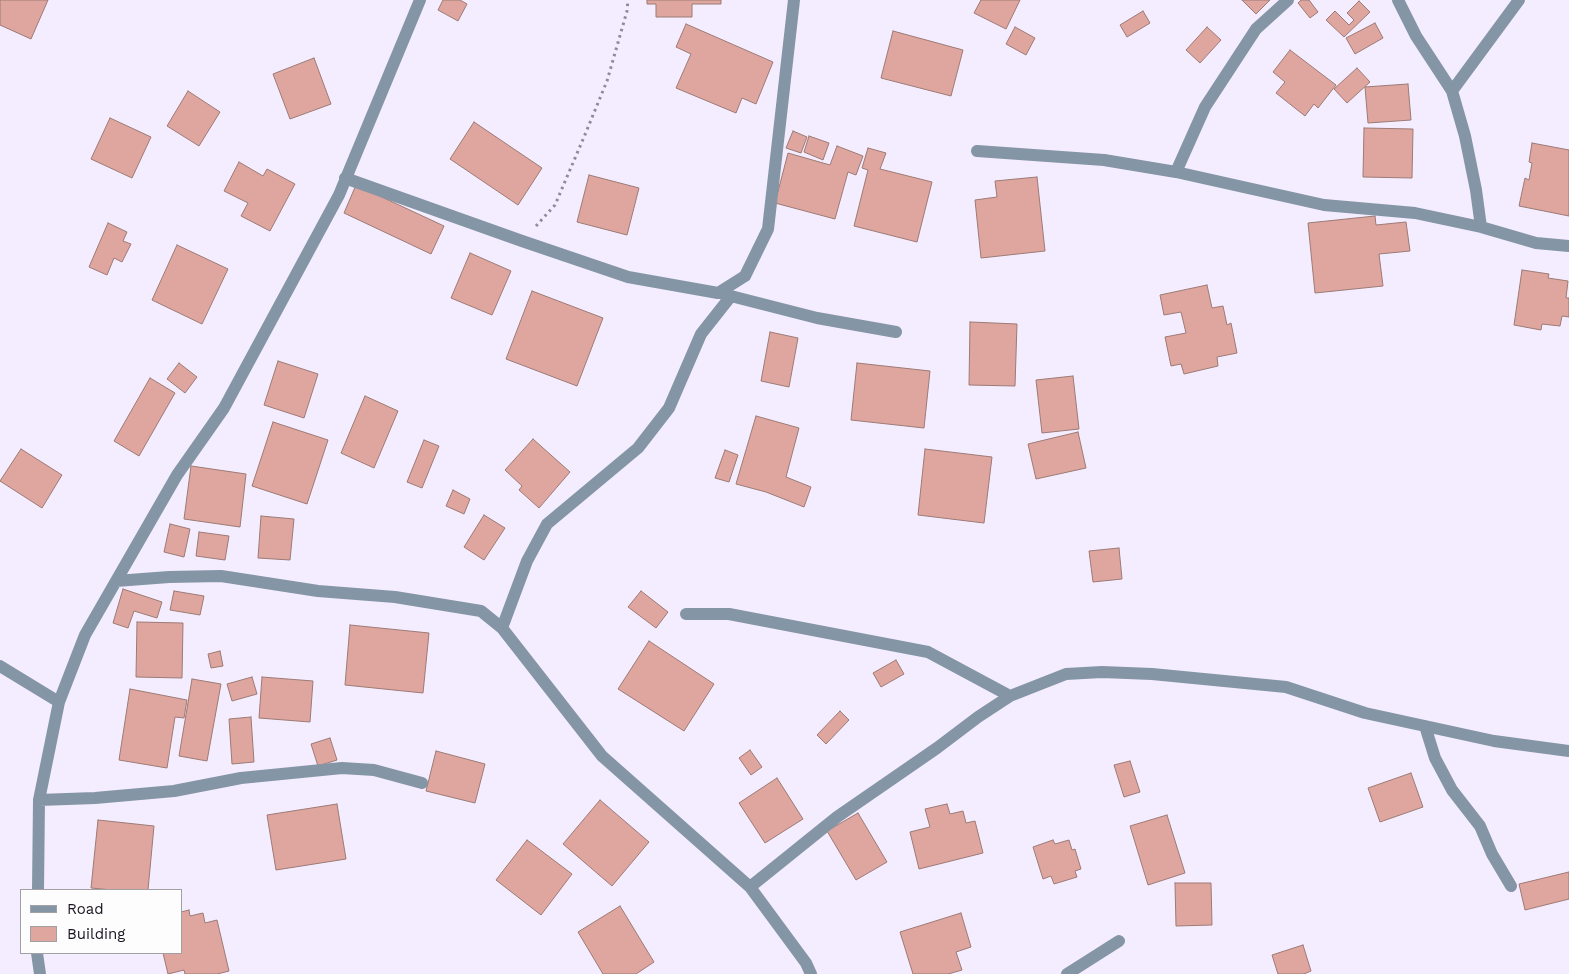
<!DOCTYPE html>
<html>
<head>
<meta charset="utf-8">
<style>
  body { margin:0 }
  #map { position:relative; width:1569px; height:974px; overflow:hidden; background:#f4ecff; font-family:"Work Sans",sans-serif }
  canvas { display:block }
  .legend { position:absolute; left:20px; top:889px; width:162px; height:65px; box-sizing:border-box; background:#fdfdfd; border:1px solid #a2a0a5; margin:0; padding:6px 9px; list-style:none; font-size:15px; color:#1a1520 }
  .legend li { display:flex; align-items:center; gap:10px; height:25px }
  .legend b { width:25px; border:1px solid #a2a0a5 }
</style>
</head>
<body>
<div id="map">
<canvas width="1569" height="974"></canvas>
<ul class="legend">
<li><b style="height:6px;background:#8495a5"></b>Road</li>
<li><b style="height:14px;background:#dfa69f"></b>Building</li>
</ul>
</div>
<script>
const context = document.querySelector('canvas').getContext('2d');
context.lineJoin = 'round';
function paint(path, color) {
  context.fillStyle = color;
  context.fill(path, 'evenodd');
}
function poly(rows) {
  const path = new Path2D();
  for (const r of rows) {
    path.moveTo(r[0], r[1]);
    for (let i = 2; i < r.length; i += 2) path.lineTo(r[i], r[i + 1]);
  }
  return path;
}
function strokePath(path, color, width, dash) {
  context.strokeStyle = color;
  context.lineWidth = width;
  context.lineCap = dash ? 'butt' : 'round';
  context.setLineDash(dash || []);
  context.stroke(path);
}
const building = poly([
  [0,0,48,0,31,39,0,25,0,0],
  [443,0,460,0,467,4,458,21,438,10,443,0],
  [647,0,721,0,721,4,692,4,692,17,656,17,656,4,647,4,647,0],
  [981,0,1020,0,1006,29,974,13,981,0],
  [1242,0,1270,0,1256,14,1242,0],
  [1301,0,1309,0,1318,12,1310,18,1298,3,1301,0],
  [1359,1,1370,12,1344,37,1326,20,1335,11,1349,25,1354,20,1347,13,1359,1],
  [1143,11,1150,23,1127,37,1120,25,1143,11],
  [1375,23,1383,38,1355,54,1346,38,1375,23],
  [686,24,773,62,756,104,742,98,736,113,676,88,691,54,676,47,686,24],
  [1015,27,1035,38,1026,55,1006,44,1015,27],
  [1207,27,1221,40,1200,63,1186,50,1207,27],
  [893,31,963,50,951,96,881,78,893,31],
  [1290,50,1336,85,1318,108,1314,104,1305,116,1276,93,1285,82,1273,72,1290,50],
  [314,58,331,104,290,119,273,74,314,58],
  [1357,68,1370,82,1347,103,1334,89,1357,68],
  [1408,84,1411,120,1368,123,1365,87,1408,84],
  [188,91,220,112,199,146,167,126,188,91],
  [110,118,151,137,132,178,91,159,110,118],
  [474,122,542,168,518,205,450,159,474,122],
  [1364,128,1413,129,1412,178,1363,177,1364,128],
  [793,131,807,137,801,153,786,148,793,131],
  [809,136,829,143,823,160,804,152,809,136],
  [1532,143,1569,150,1569,216,1519,206,1525,178,1529,180,1532,163,1529,162,1532,143],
  [837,146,863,156,856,175,848,172,835,219,775,203,788,153,830,165,837,146],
  [868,148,886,153,880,169,932,182,917,242,854,226,868,170,862,168,868,148],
  [239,162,263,176,267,169,295,184,270,231,241,216,248,203,224,191,239,162],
  [589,175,639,188,627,235,577,222,589,175],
  [1037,177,1045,251,981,258,975,200,997,197,995,181,1037,177],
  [356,185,444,226,431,254,344,213,356,185],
  [1375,216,1376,225,1406,222,1410,251,1379,254,1383,286,1315,293,1308,223,1375,216],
  [108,223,127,232,123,241,131,244,122,262,114,258,107,275,89,267,108,223],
  [177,245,228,269,202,324,152,300,177,245],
  [470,253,511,271,492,315,451,298,470,253],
  [1522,270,1549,274,1548,278,1568,281,1566,298,1569,298,1569,317,1562,316,1560,326,1542,324,1541,330,1514,325,1522,270],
  [1207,285,1212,308,1223,306,1227,325,1231,323,1237,353,1217,357,1218,366,1184,374,1181,364,1171,366,1165,337,1186,333,1181,312,1164,315,1160,295,1207,285],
  [532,291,603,318,577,386,506,359,532,291],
  [970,322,1017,324,1015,386,969,385,970,322],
  [770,332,798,338,789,387,761,381,770,332],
  [278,361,318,374,304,418,264,405,278,361],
  [179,363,197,377,185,393,167,379,179,363],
  [857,363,930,371,924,428,851,420,857,363],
  [1073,376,1079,429,1042,433,1036,380,1073,376],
  [150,378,175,393,139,456,114,441,150,378],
  [365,396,398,411,374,468,341,453,365,396],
  [756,416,799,428,786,477,811,487,804,507,766,492,736,484,756,416],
  [273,422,328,440,307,504,252,486,273,422],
  [1078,432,1086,468,1036,479,1028,444,1078,432],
  [533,439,570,472,539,508,519,490,522,486,505,470,533,439],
  [424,440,439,446,422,488,407,482,424,440],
  [21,449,62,475,42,508,0,481,21,449],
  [925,449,992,457,984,523,918,515,925,449],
  [725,450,738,455,729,482,715,478,725,450],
  [191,466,246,474,240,527,184,519,191,466],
  [453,490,470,499,464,514,446,506,453,490],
  [484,515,505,528,484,560,464,547,484,515],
  [261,516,294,519,290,560,258,558,261,516],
  [170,524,190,529,184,557,164,552,170,524],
  [199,532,229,536,225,560,196,556,199,532],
  [1119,548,1122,579,1093,582,1089,551,1119,548],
  [123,589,162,602,157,618,134,611,128,628,113,623,123,589],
  [174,591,204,596,200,615,170,610,174,591],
  [641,591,668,612,656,628,628,607,641,591],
  [137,622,183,623,182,678,136,677,137,622],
  [350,625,429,633,423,693,345,685,350,625],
  [649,641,714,684,684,731,618,689,649,641],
  [220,651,223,666,211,668,208,654,220,651],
  [896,660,904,674,881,687,873,673,896,660],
  [252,677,257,694,232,701,227,684,252,677],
  [262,677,313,681,310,722,259,718,262,677],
  [192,679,221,684,207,761,179,756,192,679],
  [130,689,187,700,184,718,175,717,167,768,119,760,130,689],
  [840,711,849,720,826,744,817,735,840,711],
  [251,717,254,762,232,764,229,719,251,717],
  [330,738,337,760,318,766,311,744,330,738],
  [750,750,762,767,751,775,739,758,750,750],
  [436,751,485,764,475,803,426,791,436,751],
  [1130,761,1140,792,1124,797,1114,765,1130,761],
  [1411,773,1423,807,1380,822,1368,788,1411,773],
  [777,778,803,819,765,843,739,803,777,778],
  [600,800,649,842,612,886,563,844,600,800],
  [337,804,346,859,276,870,267,815,337,804],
  [947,804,950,814,963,811,966,823,975,821,983,853,919,869,910,832,930,827,925,809,947,804],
  [858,813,887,862,856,880,827,831,858,813],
  [1167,815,1185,873,1148,885,1130,826,1167,815],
  [98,820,154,826,148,890,112,890,91,888,98,820],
  [527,840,572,874,541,915,496,880,527,840],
  [1053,840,1055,844,1069,840,1072,850,1075,849,1081,869,1075,871,1077,877,1054,884,1051,876,1043,879,1033,847,1053,840],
  [1569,872,1569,899,1525,910,1519,884,1569,872],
  [1175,883,1211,883,1212,925,1176,926,1175,883],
  [620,906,654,962,636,974,603,974,578,932,620,906],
  [189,910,190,916,203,913,205,923,217,920,229,971,217,974,185,974,184,970,168,974,163,953,181,953,181,912,189,910],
  [961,913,971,947,956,952,962,970,948,974,913,974,900,932,961,913],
  [1303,945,1311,971,1304,974,1278,974,1272,955,1303,945]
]);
const path = poly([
  [536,226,555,205,584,137,607,81,627,11,628,0]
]);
const minor = poly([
  [1398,0,1416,36,1452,91,1465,136,1476,190,1481,227],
  [1452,91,1519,0],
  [977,151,1104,160,1176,172,1324,205,1415,213,1481,227,1536,243,1569,246],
  [1176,172,1205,107,1256,29,1288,0],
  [345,178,522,241,628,277,718,293,745,276,768,229,794,0],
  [723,294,817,318,896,332],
  [116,581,169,577,221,576,318,591,395,597,481,611,502,628,602,756,750,887,806,963,811,974],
  [686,614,729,614,928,652,1010,696],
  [502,628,527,561,547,524,638,448,669,408,701,334,731,296],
  [0,666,59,702],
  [1425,726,1435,758,1452,790,1480,826,1492,854,1511,886],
  [39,800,95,798,174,791,241,778,342,768,374,770,422,783],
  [750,887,837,817,937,748,978,717,1010,696,1066,674,1102,672,1152,674,1286,687,1365,713,1494,741,1569,751],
  [38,890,39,800,59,702,85,635,177,475,224,408,339,195,420,0],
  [37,953,40,974],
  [1067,974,1119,941]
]);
paint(building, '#dfa69f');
strokePath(building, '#9c7a75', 1);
strokePath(path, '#8f8998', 3, [2.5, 4]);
strokePath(minor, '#8495a5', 12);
</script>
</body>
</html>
